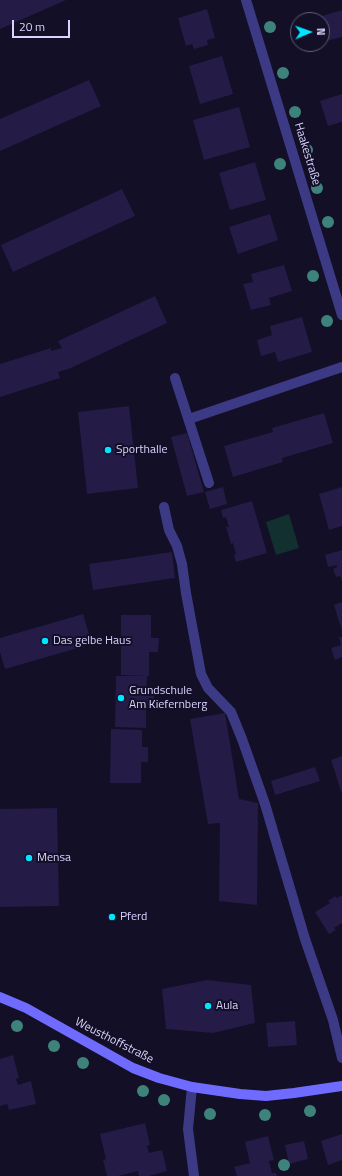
<!DOCTYPE html>
<html>
<head>
<meta charset="utf-8">
<style>
  body { margin:0 }
  #map { position:relative; width:342px; height:1176px; overflow:hidden; background:#130f26; font-family:"Titillium Web",sans-serif }
  canvas { display:block }
  .north { position:absolute; left:290px; top:12px; width:40px; height:40px; box-sizing:border-box; background:#130f26; border:1px solid #625e7d; border-radius:50%; rotate:88deg; font-size:11px; font-weight:700; line-height:16px; text-align:center; color:#d9d4ff }
  .north::after { content:''; display:block; margin:auto; width:14px; height:18px; background:#00e5ff; clip-path:polygon(50% 0,100% 100%,50% 72%,0 100%) }
  .scale { position:absolute; left:12px; top:20px; width:58px; height:18px; box-sizing:border-box; border:2px solid #d9d4ff; border-top:0; padding-left:5px; font-size:12px; line-height:14px; white-space:nowrap; color:#d9d4ff; -webkit-text-stroke:3px #130f26; paint-order:stroke }
</style>
</head>
<body>
<div id="map">
<canvas width="342" height="1176"></canvas>
<div class="north">N</div>
<div class="scale">20 m</div>
</div>
<script>
const context = document.querySelector('canvas').getContext('2d');
context.lineJoin = 'round';
function paint(path, color) {
  context.fillStyle = color;
  context.fill(path, 'evenodd');
}
function poly(rows) {
  const path = new Path2D();
  for (const r of rows) {
    path.moveTo(r[0], r[1]);
    for (let i = 2; i < r.length; i += 2) path.lineTo(r[i], r[i + 1]);
  }
  return path;
}
function strokePath(path, color, width, dash) {
  context.strokeStyle = color;
  context.lineWidth = width;
  context.lineCap = dash ? 'butt' : 'round';
  context.setLineDash(dash || []);
  context.stroke(path);
}
function label(font, color, halo, rows, align = 'center') {
  context.font = font + ' "Titillium Web",sans-serif';
  context.lineWidth = 4;
  context.setLineDash([]);
  context.textBaseline = 'middle';
  context.strokeStyle = halo;
  context.fillStyle = color;
  for (const [text, x, y, turn = 0] of rows) {
    context.save();
    context.translate(x, y);
    context.rotate((+turn || 0) * Math.PI / 180);
    context.textAlign = isNaN(turn) ? turn : align;
    if (halo) context.strokeText(text, 0, 0);
    context.fillText(text, 0, 0);
    context.restore();
  }
}
const green = poly([
  [289,514,299,548,276,555,266,522]
]);
const building = poly([
  [0,0,66,0,0,29],
  [207,9,215,38,207,40,208,45,194,49,192,44,186,46,178,18],
  [342,10,342,37,322,42,322,20,309,20],
  [222,56,233,94,200,104,189,66],
  [89,80,101,106,0,151,0,119],
  [342,94,342,122,328,126,320,101],
  [239,107,250,147,204,160,193,120],
  [255,162,266,200,230,210,219,173],
  [122,189,135,216,13,272,1,245],
  [270,214,278,240,238,254,229,227],
  [284,265,292,291,269,298,271,305,251,310,243,284,253,282,251,274],
  [155,296,167,323,71,368,58,372,60,378,0,397,0,364,51,348,51,351,62,348,58,341],
  [302,317,312,352,278,362,275,352,261,356,257,340,272,335,270,326],
  [129,406,138,488,87,494,78,412],
  [324,413,333,443,282,458,283,462,233,477,224,446,273,432,272,428],
  [187,433,204,492,187,496,171,437],
  [223,487,227,504,210,509,205,492],
  [342,487,342,526,329,530,319,494],
  [252,501,267,553,236,562,234,555,236,554,233,543,231,544,226,527,229,527,226,517,223,518,221,510],
  [342,550,342,581,340,576,336,577,333,569,337,567,337,565,328,567,325,555],
  [172,552,175,578,93,590,89,564],
  [342,602,342,631,334,605],
  [83,614,92,644,5,669,0,652,0,638],
  [121,615,151,615,151,638,159,638,158,652,149,652,149,676,121,675],
  [339,637,342,637,342,657,335,660,331,648,341,645],
  [116,676,147,676,146,694,154,694,154,708,146,708,146,728,115,727],
  [225,713,239,799,258,803,257,905,219,901,220,823,208,824,190,719],
  [111,729,142,730,142,747,148,747,148,762,141,762,141,783,110,783],
  [342,756,342,794,331,760],
  [315,767,320,781,275,795,271,781],
  [57,808,59,906,0,907,0,809],
  [342,895,342,923,334,928,336,930,329,934,315,912,330,903,328,901,335,896,337,898],
  [207,980,251,985,255,1023,213,1033,166,1029,162,989],
  [295,1021,297,1045,268,1047,266,1023],
  [13,1055,19,1078,16,1079,18,1085,31,1081,36,1104,9,1110,7,1104,0,1106,0,1059],
  [145,1123,150,1145,147,1146,149,1153,162,1150,167,1171,149,1176,139,1176,138,1171,118,1176,107,1176,103,1160,106,1159,100,1134],
  [342,1134,342,1160,328,1165,321,1141],
  [268,1136,274,1160,269,1161,272,1173,276,1173,277,1176,237,1176,234,1167,250,1163,245,1142],
  [304,1141,308,1159,289,1164,285,1145]
]);
const lane = poly([
  [175,378,209,483],
  [189,419,342,367],
  [164,507,169,530,177,546,182,564,186,593,201,674,208,688,231,712,242,739,265,804,305,939,333,1020,342,1058]
]);
const street = poly([
  [246,0,342,315],
  [192,1087,188,1129,194,1176]
]);
const secondary = poly([
  [0,997,26,1008,133,1068,159,1078,192,1087,240,1094,266,1096,294,1093,342,1086]
]);
const trees = [
  [270,27],
  [283,73],
  [295,112],
  [307,150],
  [280,164],
  [317,188],
  [328,222],
  [313,276],
  [327,321],
  [17,1026],
  [54,1046],
  [83,1063],
  [143,1091],
  [164,1100],
  [310,1111],
  [210,1114],
  [265,1115],
  [284,1165]
];
const markers = [
  [108,450,4,"#00e5ff"],
  [45,641,4,"#00e5ff"],
  [121,698,4,"#00e5ff"],
  [29,858,4,"#00e5ff"],
  [112,917,4,"#00e5ff"],
  [208,1006,4,"#00e5ff"]
];
const streetNames = [
  ["Haakestraße",307,154,73],
  ["Weusthoffstraße",114,1041,27]
];
const poiNames = [
  ["Sporthalle",116,450],
  ["Das gelbe Haus",53,641],
  ["Grundschule",129,691],
  ["Am Kiefernberg",129,705],
  ["Mensa",37,858],
  ["Pferd",120,917],
  ["Aula",216,1006]
];
paint(green, '#12302f');
paint(building, '#241b47');
strokePath(lane, '#3d3a85', 10);
strokePath(street, '#3d3a85', 10);
strokePath(secondary, '#6f6bff', 10);
context.fillStyle = '#3d827b';
for (const [x, y] of trees) {
  context.beginPath();
  context.arc(x, y, 6, 0, 2 * Math.PI);
  context.fill();
}
for (const [x, y, r, color] of markers) {
  const dot = new Path2D();
  dot.arc(x, y, r, 0, 2 * Math.PI);
  context.fillStyle = color;
  context.fill(dot);
  strokePath(dot, '#130f26', 1.5);
}
label('12px', '#d9d4ff', '#130f26', streetNames);
label('12px', '#d9d4ff', '#130f26', poiNames, 'left');
</script>
</body>
</html>
